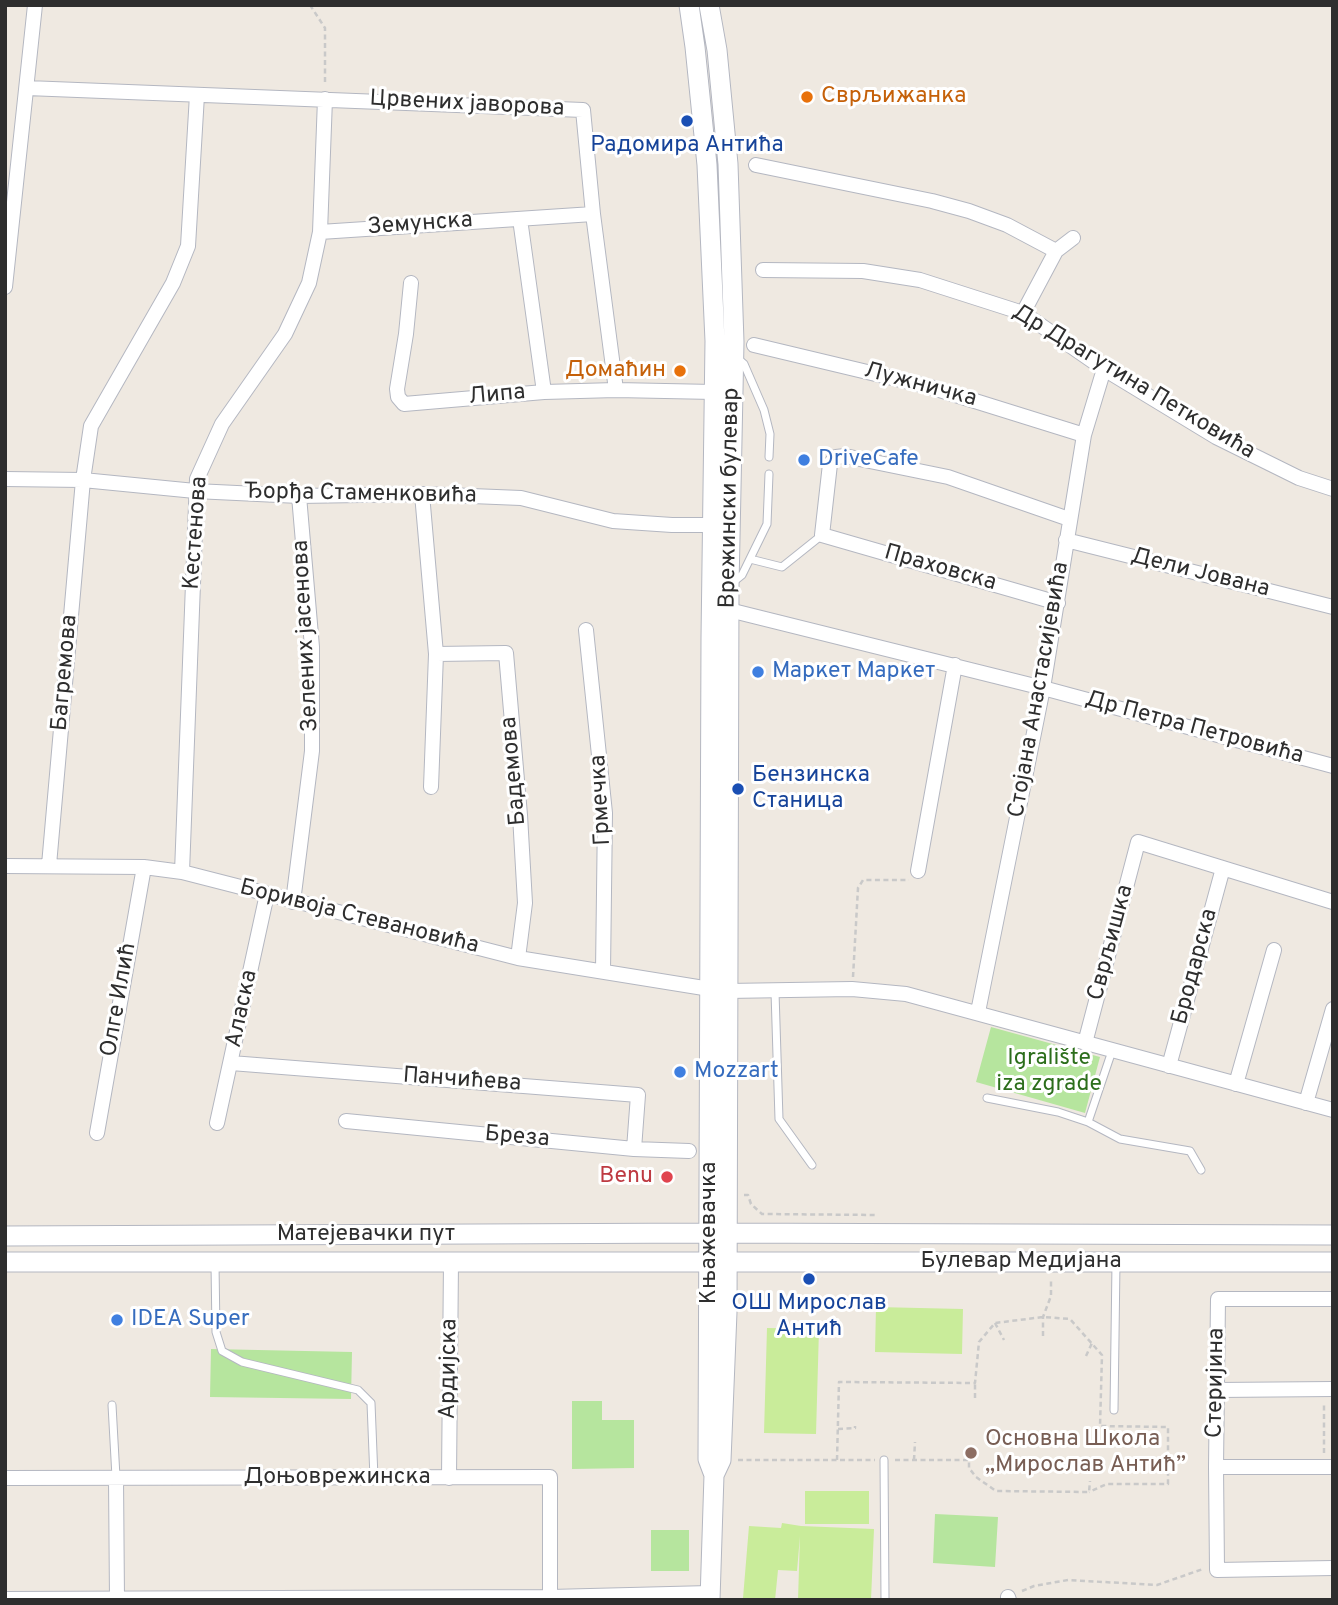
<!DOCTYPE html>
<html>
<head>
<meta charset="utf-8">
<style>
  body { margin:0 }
  #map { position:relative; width:1338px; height:1605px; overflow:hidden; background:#efe9e1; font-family:Overpass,sans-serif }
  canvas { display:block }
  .frame { position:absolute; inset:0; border:7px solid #2e2e2e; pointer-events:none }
</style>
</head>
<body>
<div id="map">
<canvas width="1338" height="1605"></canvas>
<div class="frame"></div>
</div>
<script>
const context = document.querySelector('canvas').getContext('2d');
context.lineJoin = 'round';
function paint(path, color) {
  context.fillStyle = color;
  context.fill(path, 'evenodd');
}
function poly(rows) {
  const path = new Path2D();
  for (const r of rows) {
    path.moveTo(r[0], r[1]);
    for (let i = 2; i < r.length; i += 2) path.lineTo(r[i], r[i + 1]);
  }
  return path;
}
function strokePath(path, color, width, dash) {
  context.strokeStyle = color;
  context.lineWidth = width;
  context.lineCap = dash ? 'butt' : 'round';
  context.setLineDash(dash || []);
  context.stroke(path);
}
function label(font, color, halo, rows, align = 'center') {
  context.font = font + ' Overpass,sans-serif';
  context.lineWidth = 6;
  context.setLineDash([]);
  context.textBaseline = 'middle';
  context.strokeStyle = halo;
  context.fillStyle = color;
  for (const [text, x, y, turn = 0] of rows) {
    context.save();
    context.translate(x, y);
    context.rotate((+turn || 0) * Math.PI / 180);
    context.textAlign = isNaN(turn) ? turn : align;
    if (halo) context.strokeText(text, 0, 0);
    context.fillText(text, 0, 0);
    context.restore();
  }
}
const green = poly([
  [991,1027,1100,1057,1085,1113,976,1082],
  [211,1349,352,1352,351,1399,210,1397],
  [572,1401,602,1401,602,1420,634,1420,634,1468,572,1469],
  [935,1514,998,1517,995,1567,933,1563],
  [651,1530,689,1530,689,1571,651,1571]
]);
const pitch = poly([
  [876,1307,963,1309,962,1354,875,1352],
  [767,1328,819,1329,816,1434,764,1433],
  [805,1491,869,1491,869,1524,805,1524],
  [782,1523,801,1526,874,1529,871,1600,798,1600,800,1536,797,1571,778,1570,775,1600,743,1598,749,1526,781,1528]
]);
const path = poly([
  [310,5,325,28,325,85],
  [853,977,858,888,863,880,909,880],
  [744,1195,748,1195,751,1204,762,1214,877,1215],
  [995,1323,1004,1340],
  [1043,1336,1043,1317,1051,1296,1051,1280],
  [1086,1356,1092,1343],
  [975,1398,975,1383],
  [838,1429,855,1428,855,1426],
  [1324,1453,1324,1404],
  [738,1460,875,1460],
  [837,1460,839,1382,975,1383,979,1342,995,1323,1043,1317,1070,1319,1102,1355,1100,1426,1168,1427,1168,1484,1107,1484,1089,1492],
  [895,1460,969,1460,969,1468,976,1477,996,1491,1089,1492,1090,1481],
  [914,1460,915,1442],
  [1022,1591,1034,1586,1068,1580,1157,1585,1203,1569]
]);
const lane = poly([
  [737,358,744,364,764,410,770,434,769,457],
  [750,559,782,567,822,535],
  [732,583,742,575,767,524,769,474],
  [775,992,779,1119,812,1165],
  [987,1098,1058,1112,1088,1122,1120,1139,1190,1151,1201,1170],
  [1088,1122,1112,1051],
  [215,1264,216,1332,222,1351,242,1362,358,1390,371,1403,374,1478],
  [112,1405,116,1477],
  [1114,1410,1116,1263],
  [884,1460,885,1600]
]);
const street = poly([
  [27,88,583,110,593,214,616,390],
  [756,165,932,201,969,211,1007,225,1056,251,1023,313],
  [520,219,544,392],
  [320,232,593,214],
  [1056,251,1073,238],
  [763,270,863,271,920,280,1023,313,1104,369,1216,437,1299,478,1333,489],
  [411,283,406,334,397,389,398,397,404,404,544,392,616,390,714,392],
  [5,287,35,5],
  [754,345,930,387,1084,435],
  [5,479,83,480,195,491,299,496,422,494,521,498,613,521,672,525,712,525],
  [422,494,436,654,431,787],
  [1066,540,1333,607],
  [1058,603,822,535,830,464,836,457,845,456,948,477,1069,519],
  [729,610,1043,688,1333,766],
  [586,630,605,813,603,971],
  [436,654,506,653,520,815,525,903,518,958],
  [49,865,83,480,91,426,173,283,188,246,197,95],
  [5,866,144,867,182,872,518,958,710,989],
  [918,871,955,665],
  [182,872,197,479,222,424,285,334,309,283,320,232,325,99],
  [293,902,312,751,312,647,299,496],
  [727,991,852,989,906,994,1333,1110],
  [978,1012,1043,688,1084,435,1104,369],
  [1085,1043,1138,842,1333,902],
  [231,1063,638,1095,634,1149],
  [1169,1066,1223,868],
  [1236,1084,1274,950],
  [1306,1103,1333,1009],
  [346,1121,634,1149,689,1151],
  [217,1123,267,894],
  [97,1133,144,867],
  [1333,1299,1218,1299,1216,1467,1217,1570,1333,1568],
  [1217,1390,1333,1389],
  [1216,1467,1333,1467],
  [5,1478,550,1477,550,1600],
  [116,1478,117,1600],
  [449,1478,451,1261],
  [1008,1597,1009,1600],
  [5,1599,550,1597,710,1593]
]);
const secondary = poly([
  [689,5,695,47,707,165,715,341,711,638,708,1459,714,1475],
  [709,5,717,50,728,164,734,342,729,586,727,1312,721,1460,714,1475,710,1600],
  [5,1236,710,1233,1333,1235],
  [5,1262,1333,1262]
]);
const markers = [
  [807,97,7,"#e8710a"],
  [687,121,7,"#1a4fb4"],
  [680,371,7,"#e8710a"],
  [804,460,7,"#3f7fe0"],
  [758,672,7,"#3f7fe0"],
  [738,789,7,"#1a4fb4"],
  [680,1072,7,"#3f7fe0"],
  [667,1177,7,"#e0444e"],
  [809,1279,7,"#1a4fb4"],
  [117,1320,7,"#3f7fe0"],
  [971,1453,7,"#8d6e63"]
];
const foodNames = [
  ["Сврљижанка",821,97],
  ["Домаћин",666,371,"right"]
];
const streetNames = [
  ["Црвених јаворова",467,105,3],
  ["Земунска",420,225,-4],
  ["Др Драгутина Петковића",1133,383,31],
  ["Лужничка",920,386,15],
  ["Липа",497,396,-5],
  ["Ђорђа Стаменковића",360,495,1],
  ["Врежински булевар",731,498,-89],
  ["Кестенова",197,533,-86],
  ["Праховска",940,569,16],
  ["Дели Јована",1200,574,14],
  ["Зелених јасенова",307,636,-93],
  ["Багремова",66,673,-85],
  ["Стојана Анастасијевића",1040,690,-80],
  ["Др Петра Петровића",1194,729,15],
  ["Бадемова",515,771,-95],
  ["Грмечка",602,800,-93],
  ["Боривоја Стевановића",359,918,14],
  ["Сврљишка",1112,943,-75],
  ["Бродарска",1196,967,-75],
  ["Олге Илић",120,1000,-80],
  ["Аласка",243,1009,-78],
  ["Панчићева",462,1081,4],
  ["Бреза",517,1138,5],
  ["Књажевачка",710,1233,-90],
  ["Матејевачки пут",366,1235],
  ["Булевар Медијана",1021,1262],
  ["Ардијска",450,1369,-89],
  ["Стеријина",1217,1383,-89],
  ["Доњоврежинска",337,1478]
];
const transitNames = [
  ["Радомира Антића",687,146],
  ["Бензинска",752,776,"left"],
  ["Станица",752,802,"left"],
  ["ОШ Мирослав",809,1304],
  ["Антић",809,1330]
];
const shopNames = [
  ["DriveCafe",818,460],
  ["Маркет Маркет",772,672],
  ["Mozzart",694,1072],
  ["IDEA Super",131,1320]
];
const parkNames = [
  ["Igralište",1049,1059],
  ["iza zgrade",1049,1085]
];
const healthNames = [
  ["Benu",653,1177]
];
const educationNames = [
  ["Основна Школа",985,1440],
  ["„Мирослав Антић”",985,1466]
];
paint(green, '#b6e59e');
paint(pitch, '#c9ec9a');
strokePath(lane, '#b4b7c1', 9);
strokePath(street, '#b4b7c1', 16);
strokePath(secondary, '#b4b7c1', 21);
strokePath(path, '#c9c9c9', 2.5, [5, 3.5]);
strokePath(lane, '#fff', 7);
strokePath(street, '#fff', 14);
strokePath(secondary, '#fff', 19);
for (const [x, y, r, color] of markers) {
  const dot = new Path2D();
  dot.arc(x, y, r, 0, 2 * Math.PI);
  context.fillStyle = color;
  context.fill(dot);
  strokePath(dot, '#fff', 2.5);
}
label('23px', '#c56008', '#fff', foodNames, 'left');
label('23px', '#2e2e2e', '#fff', streetNames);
label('23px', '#164399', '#fff', transitNames);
label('23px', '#366cbe', '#fff', shopNames, 'left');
label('23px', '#2c6e1b', '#fff', parkNames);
label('23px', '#be3a42', '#fff', healthNames, 'right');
label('23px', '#785e54', '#fff', educationNames, 'left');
</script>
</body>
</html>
